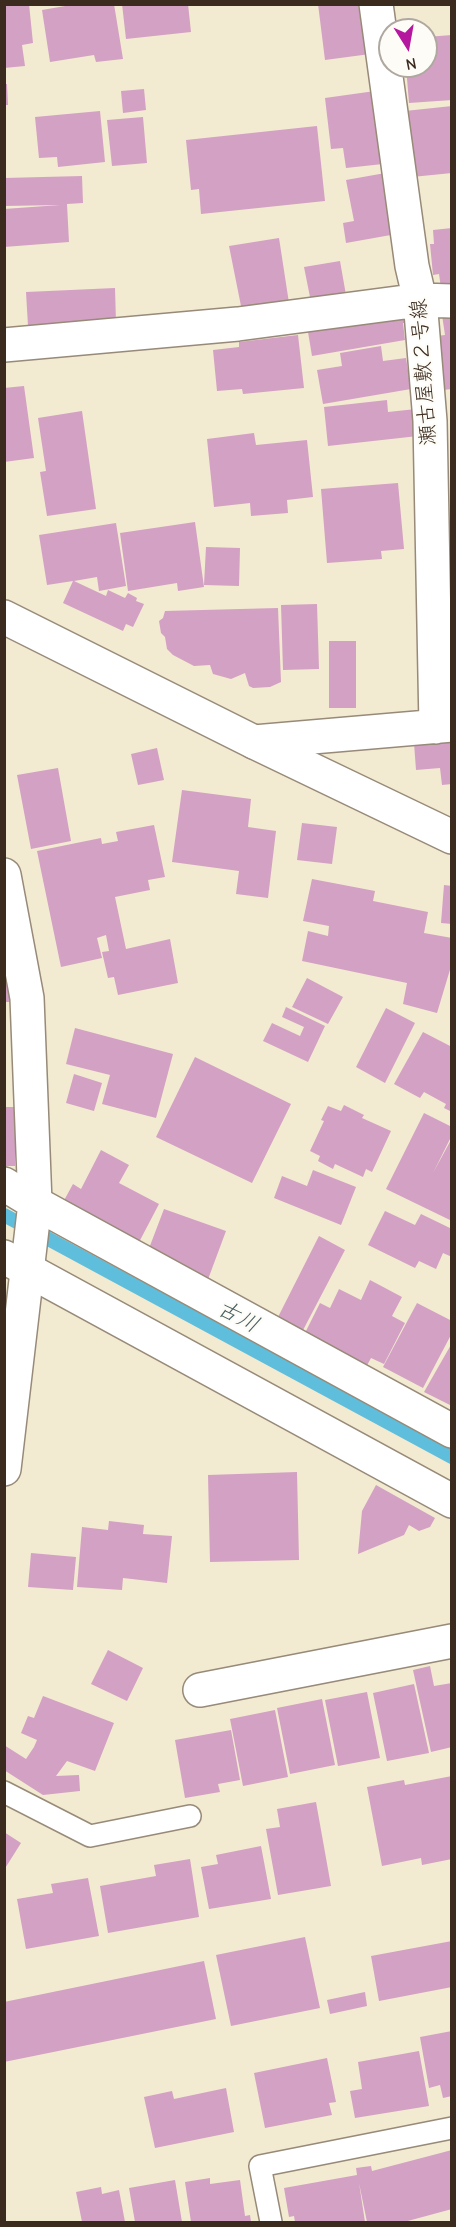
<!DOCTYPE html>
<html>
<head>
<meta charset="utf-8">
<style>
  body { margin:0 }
  #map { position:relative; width:456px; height:2227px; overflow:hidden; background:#f3ead2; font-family:"Comic Neue",sans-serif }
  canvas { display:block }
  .frame { position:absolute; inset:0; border:6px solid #3b2a1e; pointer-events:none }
  .north { position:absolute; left:378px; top:18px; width:60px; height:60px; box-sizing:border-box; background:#fdfcf7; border:2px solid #afa8a0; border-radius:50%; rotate:169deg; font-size:16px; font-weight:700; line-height:24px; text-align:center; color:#3b2a1e }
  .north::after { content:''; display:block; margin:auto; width:21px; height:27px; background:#b5179e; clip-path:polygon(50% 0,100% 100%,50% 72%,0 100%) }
</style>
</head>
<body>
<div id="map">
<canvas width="456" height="2227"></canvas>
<div class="frame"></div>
<div class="north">N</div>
</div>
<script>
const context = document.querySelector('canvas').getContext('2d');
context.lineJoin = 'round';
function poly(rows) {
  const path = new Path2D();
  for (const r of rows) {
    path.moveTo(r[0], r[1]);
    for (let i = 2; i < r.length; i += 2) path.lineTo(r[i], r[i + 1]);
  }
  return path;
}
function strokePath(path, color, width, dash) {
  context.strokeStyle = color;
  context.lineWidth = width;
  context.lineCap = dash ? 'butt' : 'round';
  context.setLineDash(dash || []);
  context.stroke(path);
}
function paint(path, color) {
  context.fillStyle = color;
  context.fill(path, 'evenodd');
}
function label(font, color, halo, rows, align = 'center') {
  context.font = font + ' "Comic Neue","Klee One",sans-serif';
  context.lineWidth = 4.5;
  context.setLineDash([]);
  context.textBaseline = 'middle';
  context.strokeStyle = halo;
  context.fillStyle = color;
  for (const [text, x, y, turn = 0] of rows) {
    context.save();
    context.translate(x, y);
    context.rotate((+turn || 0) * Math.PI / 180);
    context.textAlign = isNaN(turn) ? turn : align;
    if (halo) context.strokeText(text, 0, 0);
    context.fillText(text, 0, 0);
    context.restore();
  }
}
const stream = poly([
  [4,1215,452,1457]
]);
const building = poly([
  [4,4,29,4,33,43,22,45,25,66,4,68],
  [77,4,114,4,123,59,96,62,94,55,50,62,42,10],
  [122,4,188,4,191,32,126,39],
  [318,4,358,4,361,24,366,23,370,54,325,60],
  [452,35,452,100,409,103,406,66,426,66,426,37],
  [4,84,7,84,8,105,4,105],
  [144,89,146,110,123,113,121,91],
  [375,91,383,164,346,168,343,148,331,149,325,98],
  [452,106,452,173,412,177,405,111],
  [100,111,105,162,58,167,57,157,39,158,35,117],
  [143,117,147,163,112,166,107,120],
  [317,126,325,201,201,214,199,189,191,190,186,140],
  [391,172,402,233,346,243,343,223,354,221,346,180],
  [82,176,83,203,67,204,69,242,4,247,4,209,60,205,4,206,4,178],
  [452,228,452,287,441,288,439,274,433,275,430,244,434,244,433,230],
  [279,238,289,303,242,311,229,246],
  [340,261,346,295,311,302,304,267],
  [115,288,116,323,28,326,26,292],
  [408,309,410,323,403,323,405,340,312,356,307,326],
  [452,314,452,389,443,390,436,336,445,335,442,315],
  [298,335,304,388,243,394,242,389,217,391,213,350,239,347,239,342],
  [381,346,383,361,406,358,411,389,323,404,317,370,342,366,340,353],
  [24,386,34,458,4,462,4,388],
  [387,400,388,412,416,409,418,436,328,446,324,407],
  [82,411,96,509,47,516,40,472,46,471,38,418],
  [254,433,256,445,307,440,313,497,287,500,288,513,251,516,250,503,214,507,207,439],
  [398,483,404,549,381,551,382,559,327,563,321,489],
  [195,522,204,587,178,591,177,583,128,591,120,533],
  [116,523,126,586,99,591,97,577,74,581,106,596,108,590,125,598,128,593,137,598,136,601,144,604,133,627,126,624,123,631,63,603,73,581,47,585,39,535],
  [206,547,240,548,239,586,204,585],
  [317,604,319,669,283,670,281,605],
  [278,608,281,682,270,687,253,688,249,686,245,673,231,679,213,674,210,665,194,666,173,655,167,649,165,637,161,633,159,621,163,618,165,611],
  [329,641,356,641,356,708,329,708],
  [452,740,452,784,442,785,440,768,416,770,414,743],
  [157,748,164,780,138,785,131,754],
  [58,768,71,841,31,849,17,775],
  [182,790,251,799,248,827,276,831,268,898,236,894,239,871,172,862],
  [302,823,337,827,332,864,297,860],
  [154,825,165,877,148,880,150,890,115,897,126,949,170,939,178,983,118,995,114,977,108,978,102,952,109,951,106,935,97,938,102,958,61,967,37,851,101,838,102,844,118,841,116,832],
  [312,879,375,891,373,901,428,912,424,933,452,938,452,963,437,1013,403,1004,407,983,302,961,308,931,328,936,329,926,303,921],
  [444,885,452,886,452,924,441,923],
  [4,967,10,1002,4,1002],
  [307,978,343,997,328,1024,292,1007],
  [286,1007,325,1026,308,1062,263,1041,272,1023,300,1036,304,1027,282,1017],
  [386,1008,415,1023,385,1083,356,1067],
  [75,1028,173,1054,156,1118,102,1104,110,1075,66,1064],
  [423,1032,452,1047,452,1112,444,1108,446,1104,424,1092,420,1098,394,1084],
  [195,1057,291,1104,252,1183,156,1137],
  [74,1074,102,1083,94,1111,66,1103],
  [344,1105,364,1115,362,1118,391,1131,372,1172,366,1169,363,1177,335,1164,333,1169,318,1161,320,1156,310,1151,324,1121,321,1120,328,1106,341,1111],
  [4,1107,15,1107,15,1166,4,1166],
  [424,1113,452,1127,452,1135,433,1173,452,1138,452,1221,386,1189],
  [101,1150,129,1165,119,1183,159,1204,137,1246,61,1206,73,1184,81,1189],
  [313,1170,356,1187,341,1225,274,1198,282,1176,307,1186],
  [164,1209,226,1231,207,1282,148,1251],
  [385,1211,415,1225,421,1214,452,1229,452,1257,443,1253,436,1269,419,1261,415,1268,368,1245],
  [319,1236,345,1250,301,1334,276,1321],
  [370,1280,402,1297,392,1316,405,1323,384,1364,371,1358,364,1371,332,1354,335,1348,305,1333,320,1303,330,1308,339,1289,361,1300],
  [417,1303,452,1321,452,1333,423,1388,383,1367],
  [452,1343,452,1406,424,1392],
  [297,1472,299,1560,210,1562,208,1475],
  [376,1485,435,1518,430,1527,419,1531,409,1525,404,1535,358,1554,362,1511],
  [109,1521,144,1525,143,1534,172,1536,167,1583,123,1578,122,1590,77,1587,82,1527,108,1530],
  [31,1553,76,1557,73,1590,28,1587],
  [108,1650,143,1668,127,1701,91,1684],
  [430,1666,434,1686,452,1683,452,1747,431,1752,413,1670],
  [414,1684,429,1753,387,1761,373,1693],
  [367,1692,380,1758,338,1766,325,1700],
  [43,1696,114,1723,95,1771,67,1761,56,1776,79,1775,80,1791,43,1795,4,1770,4,1745,26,1759,34,1747,37,1740,21,1733,28,1716,34,1718],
  [322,1699,335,1765,290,1774,277,1708],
  [275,1710,288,1777,243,1786,230,1719],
  [231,1730,240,1780,218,1784,220,1792,185,1798,175,1740],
  [452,1776,452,1859,422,1865,421,1858,382,1866,367,1787,404,1780,405,1785],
  [316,1802,331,1886,278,1895,266,1829,280,1827,277,1809],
  [4,1832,21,1843,4,1870],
  [261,1846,271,1899,209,1909,201,1867,218,1864,216,1855],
  [190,1859,199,1917,108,1933,100,1886,156,1876,154,1865],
  [88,1878,99,1936,26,1949,17,1899,53,1893,51,1884],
  [305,1937,320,2008,231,2026,216,1955],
  [452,1941,452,1987,379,2001,371,1956],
  [204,1961,216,2019,4,2062,4,2002],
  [365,1992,367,2006,330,2014,327,2000],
  [452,2031,452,2096,443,2098,440,2085,429,2088,420,2037],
  [419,2051,429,2106,355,2118,350,2091,362,2089,358,2062],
  [327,2058,336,2102,329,2103,332,2115,265,2128,254,2073],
  [226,2088,234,2132,155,2148,144,2097,172,2091,174,2099],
  [452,2150,452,2209,404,2222,367,2222,359,2183,365,2222,295,2222,294,2216,289,2217,284,2188,357,2175,356,2168,371,2166,372,2171],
  [210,2178,210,2184,240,2180,245,2216,250,2215,251,2222,191,2222,185,2182],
  [175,2180,182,2222,135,2222,129,2188],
  [101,2187,102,2194,119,2190,125,2222,82,2222,76,2192]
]);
const lane = poly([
  [4,1792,90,1836,190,1816],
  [271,2222,260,2166,452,2128]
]);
const street = poly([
  [376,4,412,266,420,300,430,421,436,727],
  [4,345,238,324,420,300,452,301],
  [254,742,452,725],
  [4,875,27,998,35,1203,4,1469],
  [4,1184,35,1203,452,1431],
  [200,1690,452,1641]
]);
const secondary = poly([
  [4,617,254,742,452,837],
  [4,1257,452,1501]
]);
const streetNames = [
  ["瀬古屋敷２号線",424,372,-94]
];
const waterNames = [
  ["古川",238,1317,28]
];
strokePath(stream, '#5ebedc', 14);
paint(building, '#d3a1c3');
strokePath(lane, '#978a78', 24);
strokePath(street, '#978a78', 36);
strokePath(secondary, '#978a78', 36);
strokePath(lane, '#fff', 21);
strokePath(street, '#fff', 33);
strokePath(secondary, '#fff', 33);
label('21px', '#3b2a1e', '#fdfcf7', streetNames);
label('italic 22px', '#475e60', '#fdfcf7', waterNames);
</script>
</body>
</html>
